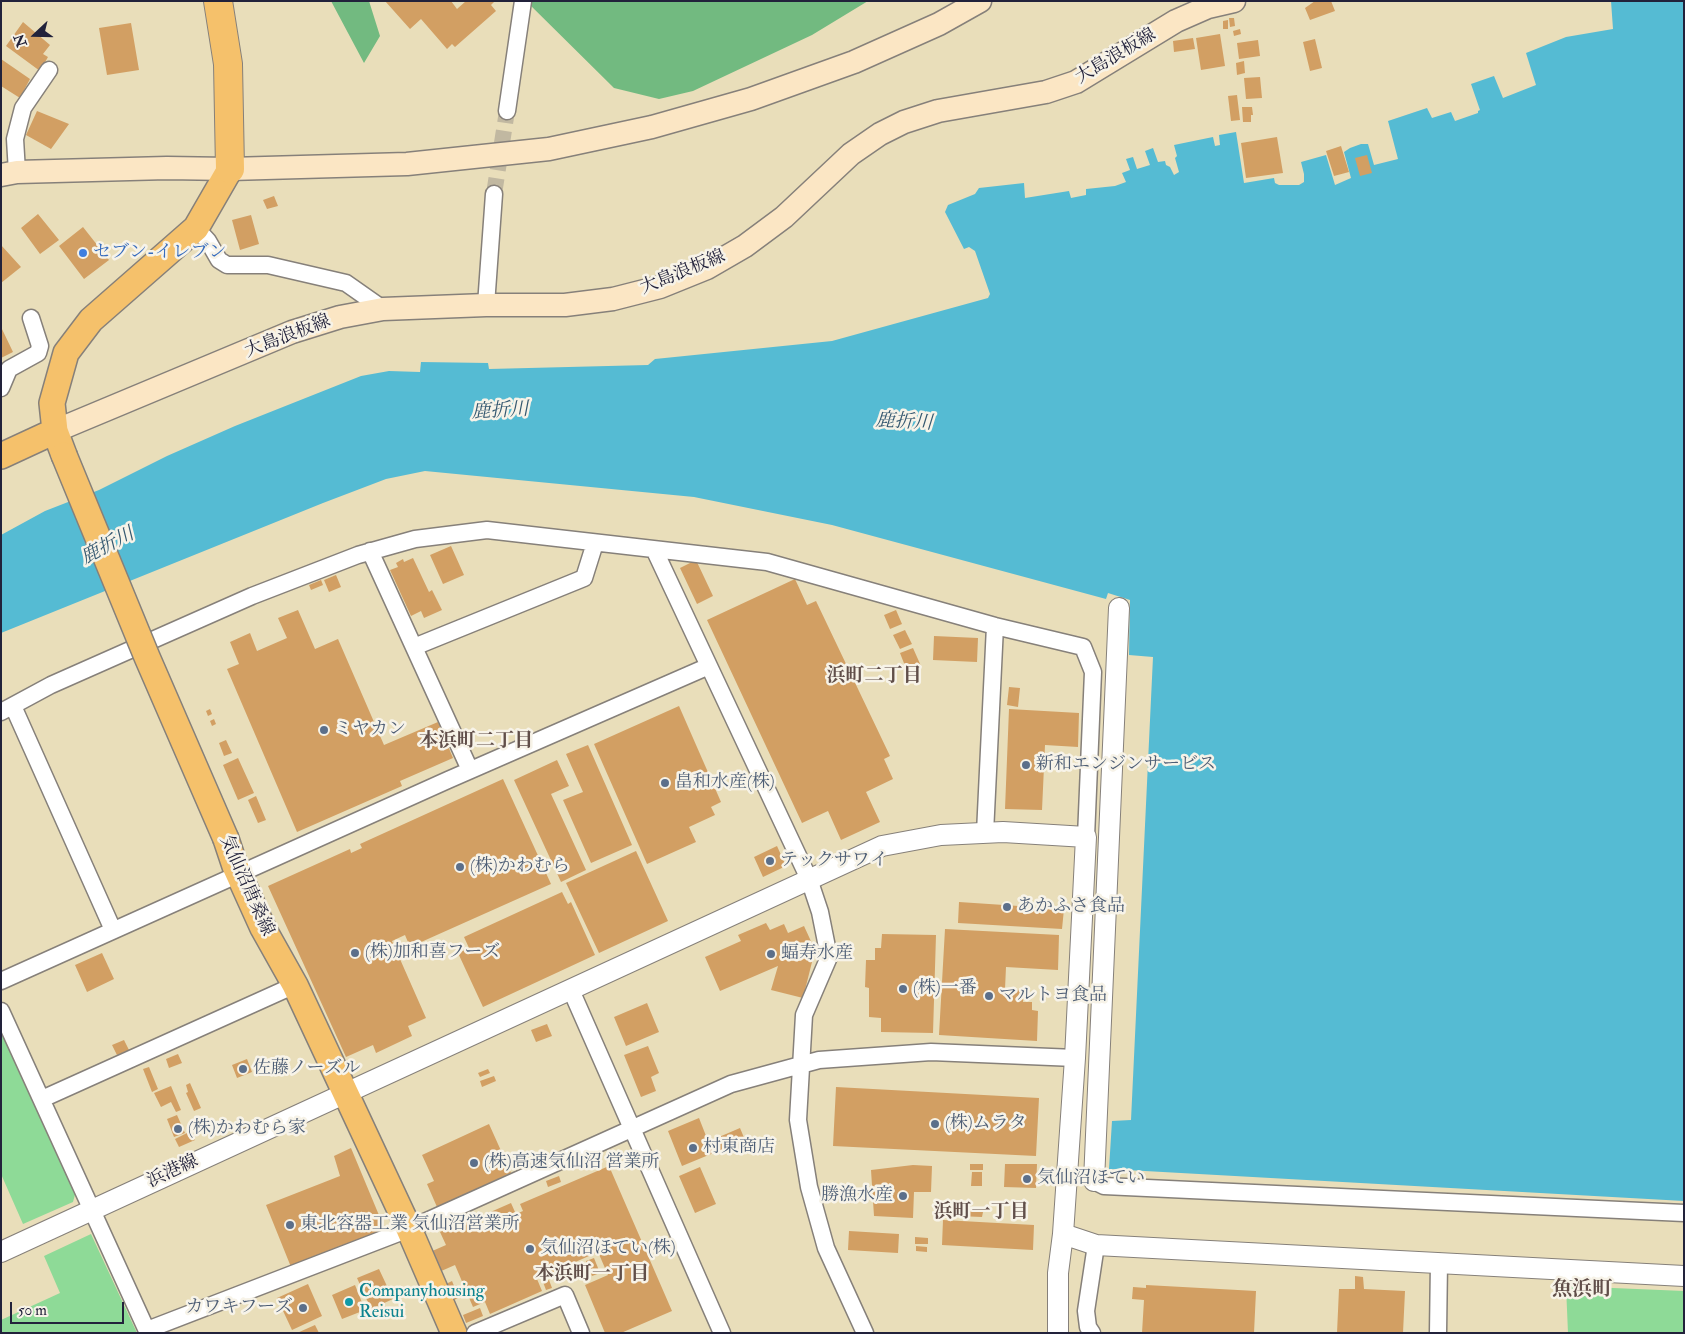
<!DOCTYPE html>
<html>
<head>
<meta charset="utf-8">
<style>
  body { margin:0 }
  #map { position:relative; width:1685px; height:1334px; overflow:hidden; background:#e9deba; font-family:"IM FELL Double Pica",serif }
  canvas { display:block }
  .frame { position:absolute; inset:0; border:2px solid #22223b; pointer-events:none }
  .north { position:absolute; left:10px; top:10px; width:50px; height:50px; -webkit-text-stroke:4px #f7f3e8; paint-order:stroke; rotate:249deg; font-size:14px; font-weight:700; line-height:20px; text-align:center; color:#22223b }
  .north::after { content:''; display:block; margin:auto; width:18px; height:22px; background:#22223b; clip-path:polygon(50% 0,100% 100%,50% 72%,0 100%) }
  .scale { position:absolute; left:10px; top:1302px; width:114px; height:22px; box-sizing:border-box; border:2px solid #22223b; border-top:0; padding-left:6px; font-size:15px; line-height:18px; white-space:nowrap; color:#22223b; -webkit-text-stroke:4px #f7f3e8; paint-order:stroke }
</style>
</head>
<body>
<div id="map">
<canvas width="1685" height="1334"></canvas>
<div class="frame"></div>
<div class="north">N</div>
<div class="scale">50 m</div>
</div>
<script>
const context = document.querySelector('canvas').getContext('2d');
context.lineJoin = 'round';
function paint(path, color) {
  context.fillStyle = color;
  context.fill(path, 'evenodd');
}
function poly(rows) {
  const path = new Path2D();
  for (const r of rows) {
    path.moveTo(r[0], r[1]);
    for (let i = 2; i < r.length; i += 2) path.lineTo(r[i], r[i + 1]);
  }
  return path;
}
function strokePath(path, color, width, dash) {
  context.strokeStyle = color;
  context.lineWidth = width;
  context.lineCap = dash ? 'butt' : 'round';
  context.setLineDash(dash || []);
  context.stroke(path);
}
function label(font, color, halo, rows, align = 'center') {
  context.font = font + ' "IM FELL Double Pica","Noto Serif JP",serif';
  context.lineWidth = 5;
  context.setLineDash([]);
  context.textBaseline = 'middle';
  context.strokeStyle = halo;
  context.fillStyle = color;
  for (const [text, x, y, turn = 0] of rows) {
    context.save();
    context.translate(x, y);
    context.rotate((+turn || 0) * Math.PI / 180);
    context.textAlign = isNaN(turn) ? turn : align;
    if (halo) context.strokeText(text, 0, 0);
    context.fillText(text, 0, 0);
    context.restore();
  }
}
const green = poly([
  [1,1029,76,1191,73,1202,23,1224,1,1174],
  [91,1234,137,1333,1,1333,1,1320,60,1293,44,1256],
  [1566,1286,1684,1291,1684,1333,1568,1333]
]);
const forest = poly([
  [331,1,369,1,380,36,364,63],
  [526,1,868,1,812,35,693,91,659,99,614,88]
]);
const water = poly([
  [1611,1,1684,1,1684,1201,1109,1169,1112,1121,1131,1120,1153,657,1129,655,1130,600,1108,593,1106,599,832,525,694,497,425,471,386,479,323,503,1,633,1,535,45,511,99,490,167,456,235,426,361,376,389,371,420,372,421,362,488,363,489,369,648,365,655,359,832,341,988,298,990,294,975,251,969,247,964,249,945,212,948,205,975,194,979,188,1024,183,1025,198,1069,191,1071,198,1086,195,1086,189,1115,186,1126,182,1122,173,1130,170,1126,159,1133,157,1137,169,1150,165,1145,151,1153,148,1158,162,1165,161,1166,165,1170,167,1174,175,1179,172,1175,158,1177,156,1174,145,1213,137,1215,146,1220,145,1219,135,1236,132,1244,183,1274,178,1275,183,1279,185,1299,185,1304,182,1304,174,1301,162,1326,155,1335,185,1351,178,1344,152,1350,148,1361,144,1368,144,1374,165,1398,159,1388,121,1427,108,1432,118,1451,112,1455,121,1478,113,1478,111,1480,110,1471,84,1494,76,1503,98,1536,85,1526,53,1566,37,1613,29]
]);
const building = poly([
  [385,1,451,1,457,9,466,1,495,1,491,5,496,11,455,47,452,44,447,49,421,19,410,29],
  [1315,1,1331,1,1335,11,1310,20,1305,8],
  [1229,18,1234,18,1235,26,1230,27],
  [1228,20,1228,29,1223,29,1223,21],
  [23,22,50,45,43,54,48,57,40,71,6,46],
  [131,23,139,70,107,75,99,28],
  [1240,29,1241,34,1234,36,1233,31],
  [1220,34,1225,66,1201,70,1196,38],
  [1193,38,1195,49,1174,52,1173,41],
  [1315,39,1322,68,1310,71,1303,42],
  [1258,40,1260,56,1239,59,1237,43],
  [1,59,30,79,20,98,1,86],
  [1244,61,1245,73,1237,75,1236,63],
  [1260,77,1262,98,1246,99,1244,78],
  [1237,95,1240,120,1231,121,1228,96],
  [1242,107,1252,107,1253,115,1251,115,1251,122,1243,122],
  [37,111,69,124,51,149,26,135],
  [1277,137,1283,173,1246,178,1241,143],
  [1341,146,1349,172,1334,176,1326,151],
  [1367,155,1372,173,1360,176,1355,158],
  [274,196,278,206,267,209,263,200],
  [38,214,59,240,40,254,21,228],
  [251,215,259,244,240,250,232,220],
  [83,227,109,260,84,279,59,246],
  [1,245,21,267,1,283],
  [1,327,13,352,1,358],
  [451,546,464,575,443,584,430,555],
  [413,558,429,592,432,590,442,610,424,618,421,611,411,616,390,570,398,567,396,563,403,559,404,562],
  [696,560,713,596,697,604,680,568],
  [336,575,341,587,329,592,324,580],
  [795,579,807,605,816,601,890,756,884,759,893,779,866,792,880,822,841,840,828,811,802,823,707,620],
  [321,580,323,585,311,590,309,585],
  [298,610,315,649,338,639,384,745,438,722,453,758,400,781,402,786,297,832,227,669,239,664,230,642,250,633,257,651,287,638,278,618],
  [896,610,902,624,890,629,884,615],
  [905,630,912,644,900,649,893,635],
  [934,636,978,638,977,662,933,660],
  [913,648,921,666,907,671,900,653],
  [918,672,920,677,914,679,912,674],
  [1009,687,1020,688,1018,707,1007,705],
  [679,706,721,802,711,807,715,815,689,827,696,842,647,864,594,744],
  [210,709,212,714,208,716,206,711],
  [1009,709,1079,713,1078,747,1045,745,1042,810,1005,809],
  [214,719,216,724,212,726,210,721],
  [226,740,232,753,224,756,219,743],
  [588,745,632,845,591,863,563,800,583,792,566,754],
  [238,758,254,793,238,800,223,765],
  [557,760,569,786,551,794,586,870,561,882,514,780],
  [503,779,551,884,410,947,405,935,392,941,426,1018,408,1026,412,1036,376,1053,373,1045,346,1057,268,886,350,849,351,853,362,848,360,844],
  [256,796,266,820,258,823,248,800],
  [777,846,786,866,763,877,754,857],
  [636,851,668,921,599,953,566,883],
  [562,892,568,904,571,902,595,955,483,1007,458,953,469,948,464,937],
  [959,902,1064,909,1062,929,958,923],
  [766,923,770,930,784,924,788,933,804,926,815,950,803,998,771,990,778,966,720,991,705,957,741,941,738,935],
  [945,929,1059,935,1058,970,1006,967,1005,989,1024,990,1023,1002,1032,1002,1032,1010,1038,1011,1037,1041,939,1035],
  [882,934,936,935,933,1033,881,1032,881,1018,869,1017,869,988,865,987,866,960,875,960,875,948,881,948],
  [102,953,114,979,87,992,75,965],
  [647,1003,659,1032,626,1046,614,1017],
  [547,1024,552,1036,536,1042,531,1030],
  [124,1040,129,1050,117,1055,112,1045],
  [648,1046,659,1073,651,1077,656,1091,641,1097,624,1055],
  [178,1054,182,1063,169,1068,166,1059],
  [247,1059,252,1072,237,1078,232,1065],
  [149,1067,158,1089,152,1092,143,1069],
  [488,1069,490,1073,480,1077,478,1073],
  [494,1076,496,1081,482,1087,480,1081],
  [190,1083,201,1108,194,1111,186,1093,188,1092,186,1085],
  [171,1086,181,1110,176,1112,171,1102,161,1107,154,1093],
  [836,1087,1039,1098,1036,1156,833,1146],
  [177,1115,185,1133,174,1137,167,1119],
  [699,1118,710,1146,720,1142,719,1137,740,1128,745,1140,682,1166,668,1131],
  [489,1124,511,1173,437,1207,427,1184,434,1181,422,1155],
  [191,1131,195,1140,179,1147,175,1139],
  [351,1148,386,1232,291,1267,266,1205,340,1176,334,1156],
  [970,1164,983,1164,983,1170,970,1170],
  [1005,1164,1037,1164,1036,1188,1004,1187],
  [913,1165,932,1166,931,1192,914,1192,913,1218,874,1216,871,1170],
  [609,1166,672,1311,621,1333,605,1333,585,1285,608,1275,598,1252,537,1279,542,1291,490,1314,485,1302,473,1307,455,1265,439,1272,430,1252,446,1245,440,1232,474,1217,479,1230,523,1211,520,1204],
  [700,1167,716,1204,695,1213,679,1176],
  [972,1172,982,1172,982,1186,971,1186],
  [559,1176,561,1182,548,1187,546,1181],
  [511,1203,515,1212,490,1223,486,1214],
  [957,1211,983,1212,982,1217,957,1216],
  [943,1220,1034,1225,1033,1250,942,1245],
  [849,1231,899,1234,898,1253,848,1250],
  [915,1237,928,1238,928,1244,915,1244],
  [916,1246,927,1247,927,1252,916,1251],
  [594,1258,600,1273,592,1276,586,1261],
  [379,1269,393,1299,371,1309,357,1278],
  [1355,1276,1363,1277,1364,1289,1405,1291,1403,1333,1337,1333,1339,1289,1355,1289],
  [549,1280,552,1288,546,1290,543,1282],
  [452,1281,459,1298,451,1301,444,1285],
  [308,1284,322,1316,292,1330,277,1298],
  [355,1285,365,1310,342,1319,332,1295],
  [1146,1285,1256,1291,1254,1333,1142,1333,1144,1300,1132,1299,1133,1287,1146,1288],
  [480,1308,483,1316,466,1323,463,1315],
  [315,1325,319,1333,297,1333]
]);
const minorTunnel = poly([
  [494,194,507,111]
]);
const minor = poly([
  [507,111,523,1],
  [17,172,15,139,23,108,49,70],
  [196,228,208,241,219,260,227,265,268,265,346,283,383,309],
  [486,305,494,194],
  [1,388,9,369,38,353,40,346,31,318],
  [654,549,809,879,820,912,829,957,804,1015,798,1120,809,1187,826,1248,865,1333],
  [370,551,470,770],
  [414,647,584,578,595,543],
  [13,706,113,930],
  [1,712,51,685,252,596,358,555,415,539,487,530,767,562,995,626,1083,647,1093,672,1086,837],
  [985,833,995,626],
  [1,981,448,780,709,666],
  [571,990,722,1333],
  [1,1011,148,1333],
  [42,1099,295,985],
  [1094,1181,1104,1186,1684,1213],
  [147,1330,409,1229,731,1084,819,1060,931,1052,1075,1058],
  [475,1333,565,1295,581,1333],
  [1092,1333,1088,1327,1086,1311,1096,1245],
  [1438,1333,1439,1262]
]);
const tertiary = poly([
  [1094,1181,1119,608],
  [1063,1234,1096,1245,1684,1276],
  [1,1252,882,846,941,835,1003,832,1086,837,1075,1058,1063,1234,1058,1273,1058,1333]
]);
const secondary = poly([
  [1,175,17,172,167,168,230,169,407,164,549,149,652,127,751,99,854,62,939,24,980,1],
  [55,431,292,332,340,317,383,309,486,305,565,305,613,299,660,287,707,268,745,246,784,217,851,154,880,134,904,122,938,111,1046,92,1076,82,1176,21,1208,7,1234,1]
]);
const primary = poly([
  [64,455,55,431,52,403,66,353,91,320,196,228,230,169],
  [1,456,55,431],
  [226,839,235,866,263,928,295,985,409,1229,454,1333]
]);
const motorway = poly([
  [218,1,228,64,230,169]
]);
const primaryBridge = poly([
  [64,455,147,657,226,839]
]);
const markers = [
  [83,253,5,"#3f7fe0"],
  [324,730,5,"#5c6f8a"],
  [1026,765,5,"#5c6f8a"],
  [665,783,5,"#5c6f8a"],
  [770,861,5,"#5c6f8a"],
  [460,867,5,"#5c6f8a"],
  [1007,907,5,"#5c6f8a"],
  [355,953,5,"#5c6f8a"],
  [771,954,5,"#5c6f8a"],
  [903,989,5,"#5c6f8a"],
  [989,996,5,"#5c6f8a"],
  [243,1069,5,"#5c6f8a"],
  [935,1124,5,"#5c6f8a"],
  [178,1129,5,"#5c6f8a"],
  [693,1148,5,"#5c6f8a"],
  [474,1163,5,"#5c6f8a"],
  [1027,1179,5,"#5c6f8a"],
  [903,1196,5,"#5c6f8a"],
  [290,1225,5,"#5c6f8a"],
  [530,1249,5,"#5c6f8a"],
  [349,1302,5,"#0f9aa8"],
  [303,1308,5,"#5c6f8a"]
];
const streetNames = [
  ["大島浪板線",1116,57,-31],
  ["大島浪板線",683,273,-22],
  ["大島浪板線",288,337,-21],
  ["気仙沼唐桑線",246,886,66],
  ["浜港線",173,1172,-25]
];
const shopNames = [
  ["セブン-イレブン",93,253]
];
const serviceNames = [
  ["ミヤカン",334,730],
  ["新和エンジンサービス",1036,765],
  ["畠和水産(株)",675,783],
  ["テックサワイ",780,861],
  ["(株)かわむら",470,867],
  ["あかふさ食品",1017,907],
  ["(株)加和喜フーズ",365,953],
  ["蝠寿水産",781,954],
  ["(株)一番",913,989],
  ["マルトヨ食品",999,996],
  ["佐藤ノーズル",253,1069],
  ["(株)ムラタ",945,1124],
  ["(株)かわむら家",188,1129],
  ["村東商店",703,1148],
  ["(株)高速気仙沼 営業所",484,1163],
  ["気仙沼ほてい",1037,1179],
  ["勝漁水産",893,1196,"right"],
  ["東北容器工業 気仙沼営業所",300,1225],
  ["気仙沼ほてい(株)",540,1249],
  ["カワキフーズ",293,1308,"right"]
];
const cultureNames = [
  ["Companyhousing",359,1292],
  ["Reisui",359,1313]
];
const waterNames = [
  ["鹿折川",500,412,-3],
  ["鹿折川",904,423,3],
  ["鹿折川",108,547,-28]
];
const neighbourhoodNames = [
  ["浜町二丁目",874,677],
  ["本浜町二丁目",476,742],
  ["浜町一丁目",981,1213],
  ["本浜町一丁目",592,1275]
];
const quarterNames = [
  ["魚浜町",1582,1291]
];
paint(green, '#8eda97');
paint(forest, '#72ba80');
paint(water, '#55bbd3');
paint(building, '#d29f63');
strokePath(minorTunnel, '#c1b8a1', 16, [16, 8]);
strokePath(minor, '#86807a', 19);
strokePath(tertiary, '#86807a', 22);
strokePath(secondary, '#86807a', 25);
strokePath(primary, '#86807a', 28);
strokePath(motorway, '#86807a', 30);
strokePath(minor, '#fff', 16);
strokePath(tertiary, '#fff', 20);
strokePath(secondary, '#fbe6c4', 22);
strokePath(primary, '#f5c16b', 25);
strokePath(motorway, '#f5c16b', 28);
strokePath(primaryBridge, '#86807a', 28, []);
strokePath(primaryBridge, '#f5c16b', 25);
for (const [x, y, r, color] of markers) {
  const dot = new Path2D();
  dot.arc(x, y, r, 0, 2 * Math.PI);
  context.fillStyle = color;
  context.fill(dot);
  strokePath(dot, '#f7f3e8', 2);
}
label('18px', '#22223b', '#f7f3e8', streetNames);
label('18px', '#366cbe', '#f7f3e8', shopNames, 'left');
label('18px', '#4e5e75', '#f7f3e8', serviceNames, 'left');
label('18px', '#0d838f', '#f7f3e8', cultureNames, 'left');
label('italic 19px', '#345870', '#f7f3e8', waterNames);
label('bold 19px', '#604e49', '#f7f3e8', neighbourhoodNames);
label('bold 20px', '#604e49', '#f7f3e8', quarterNames);
</script>
</body>
</html>
